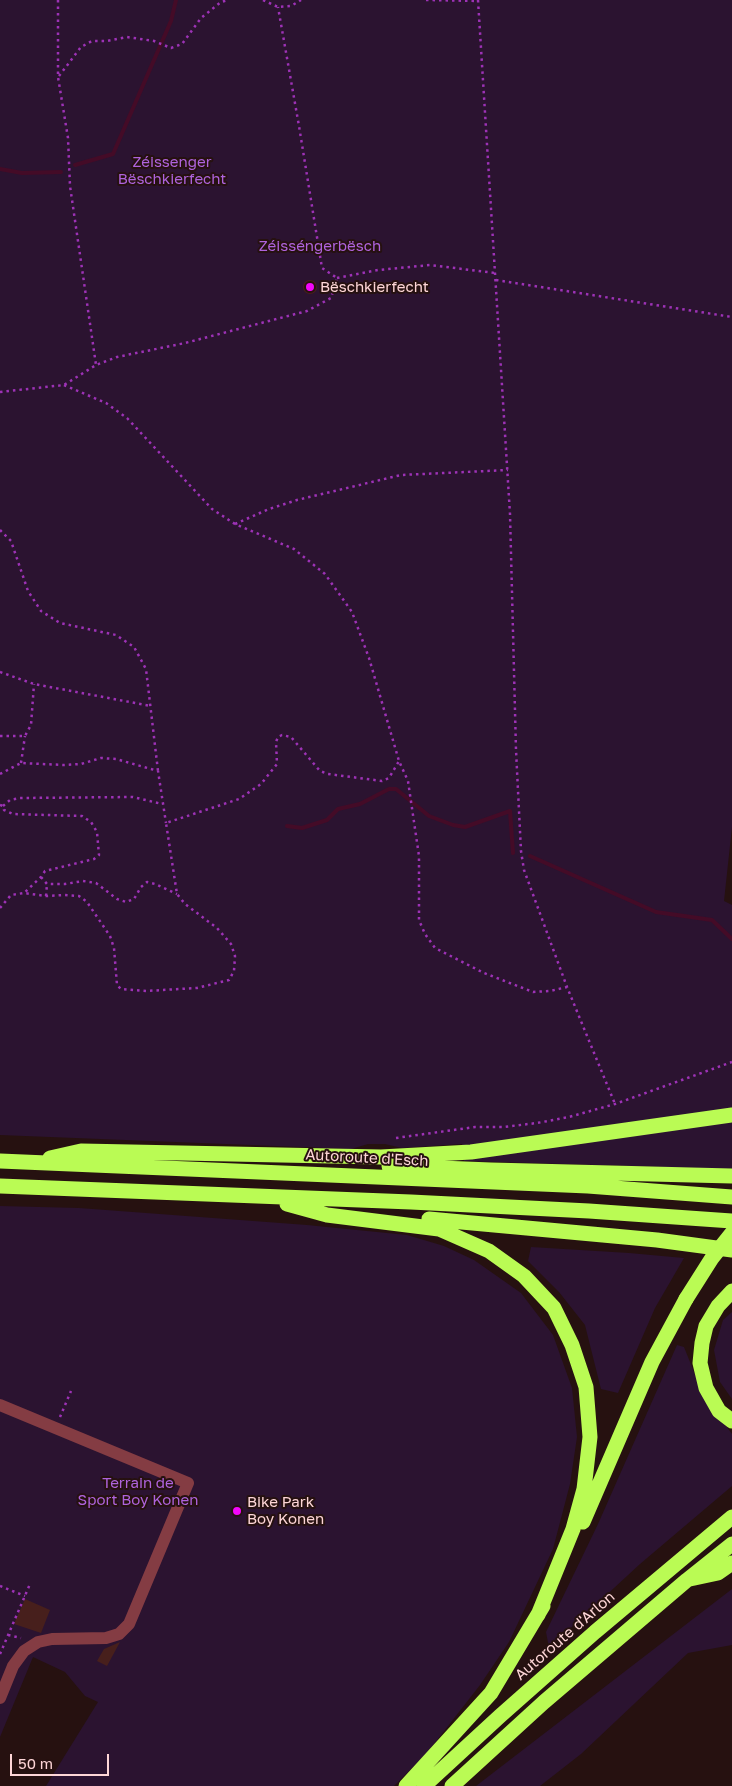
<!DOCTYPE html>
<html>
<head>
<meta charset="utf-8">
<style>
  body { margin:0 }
  #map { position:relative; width:732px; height:1786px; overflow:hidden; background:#261110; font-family:"Golos Text",sans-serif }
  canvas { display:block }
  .scale { position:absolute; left:10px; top:1754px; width:99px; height:22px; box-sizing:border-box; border:2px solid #fed6d7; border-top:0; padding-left:6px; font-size:15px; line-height:18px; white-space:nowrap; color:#fed6d7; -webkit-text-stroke:4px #261110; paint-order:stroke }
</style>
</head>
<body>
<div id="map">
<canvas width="732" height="1786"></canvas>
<div class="scale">50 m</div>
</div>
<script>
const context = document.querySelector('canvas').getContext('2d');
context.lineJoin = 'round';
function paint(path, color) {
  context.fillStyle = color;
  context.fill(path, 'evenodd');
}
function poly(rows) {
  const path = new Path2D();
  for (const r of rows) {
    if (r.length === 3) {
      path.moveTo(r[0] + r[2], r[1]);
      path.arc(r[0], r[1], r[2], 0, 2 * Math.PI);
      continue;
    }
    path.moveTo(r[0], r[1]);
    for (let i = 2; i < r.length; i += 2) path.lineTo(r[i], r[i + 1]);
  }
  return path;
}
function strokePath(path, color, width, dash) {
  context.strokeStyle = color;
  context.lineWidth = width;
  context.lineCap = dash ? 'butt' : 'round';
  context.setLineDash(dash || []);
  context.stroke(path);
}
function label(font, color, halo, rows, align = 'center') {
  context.font = font + ' "Golos Text",sans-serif';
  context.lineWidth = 4;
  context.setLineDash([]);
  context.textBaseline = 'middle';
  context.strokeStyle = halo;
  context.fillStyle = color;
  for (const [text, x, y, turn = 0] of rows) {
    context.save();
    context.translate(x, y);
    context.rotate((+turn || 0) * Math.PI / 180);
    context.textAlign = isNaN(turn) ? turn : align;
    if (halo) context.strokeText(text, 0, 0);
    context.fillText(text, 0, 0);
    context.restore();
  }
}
const green = poly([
  [0,0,732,0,732,827,724,901,732,905,732,1169,464,1161,462,1144,402,1148,385,1144,368,1144,351,1149,0,1135],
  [0,1206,79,1208,307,1225,407,1235,444,1246,474,1260,521,1293,553,1335,572,1388,577,1437,570,1484,553,1549,509,1642,480,1685,427,1753,394,1786,46,1786,98,1702,85,1696,65,1672,33,1657,0,1737],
  [531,1247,629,1253,684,1258,655,1308,618,1393,601,1389,585,1325,559,1292,528,1261],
  [732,1312,732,1399,720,1382,714,1350,723,1320],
  [677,1345,684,1347,704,1397,732,1434,732,1486,640,1564,549,1648,546,1632,598,1524],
  [732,1589,732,1645,688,1653,581,1754,540,1786,476,1786]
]);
const stream = poly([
  [75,165,113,154,171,21,176,0],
  [0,169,22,173,61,172],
  [287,826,302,828,327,820,338,809,360,804,389,789,396,789,429,816,453,825,465,827,510,811,513,853],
  [530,856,656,912,712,920,732,939]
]);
const building = poly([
  [310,287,7],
  [25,1599,50,1610,41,1633,14,1624],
  [120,1642,107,1666,97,1661,104,1649]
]);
const path = poly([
  [58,0,58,77,68,138,70,186,96,365],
  [263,0,278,7,291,6,301,0],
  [426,0,478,1],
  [478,0,510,514,516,750,521,851,524,870,567,987,615,1104],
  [59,76,81,47,92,41,107,41,127,37,154,41,171,48,182,44,201,18,221,2,228,0],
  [337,278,378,270,430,265,495,273],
  [496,280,732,317],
  [64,385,106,403,127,418,212,509,235,524,294,549,325,574,352,612,369,658,399,761,408,781,419,856,419,920,425,934,435,948,484,973,533,992,550,991,567,987],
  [0,392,64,385,96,365,117,357,185,343,307,311,331,298,337,278,322,268,299,126,278,7],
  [235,524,269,509,297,500,401,475,508,470],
  [0,530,11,541,28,591,41,611,60,623,116,635,134,647,146,669,158,771],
  [0,672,34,684,151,706],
  [0,736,25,736,31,725,34,684],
  [21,763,25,736],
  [0,774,21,763,64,765,81,764,101,758,116,759,158,771,166,823],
  [0,805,3,806,4,810,13,814,82,816,91,822,97,832,99,855,94,859,45,871,41,877,24,893],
  [3,806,10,800,20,798,133,797,162,804],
  [41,877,47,884,65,884,83,881,96,883,117,899,126,902,134,899,141,887,147,882,155,884,177,894],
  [46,896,47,884],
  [0,908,11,895,24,893,46,896,64,895,79,896,87,902,110,936,114,948,117,985,121,989,146,991,197,988,229,980,234,971,235,956,231,944,217,928,185,904,177,894,166,823,239,799,261,784,277,764,276,742,278,737,282,735,291,737,320,771,328,774,382,781,389,778,399,761],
  [396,1138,475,1127,503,1127,537,1123,569,1117,615,1104,732,1062],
  [60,1417,71,1391],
  [0,1586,25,1596],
  [8,1635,21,1638],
  [0,1654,30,1584]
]);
const minor = poly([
  [0,1405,188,1483,129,1624,119,1634,106,1638,52,1639,38,1642,24,1651,13,1666,0,1698]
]);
const highway = poly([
  [50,1158,81,1151,381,1157,471,1152,732,1115],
  [0,1161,588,1186,732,1197],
  [389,1166,491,1170,732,1176],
  [0,1186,411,1202,589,1211,732,1221],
  [287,1204,327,1215,439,1229,489,1251,524,1276,554,1308,572,1345,586,1387,590,1437,584,1489,573,1529,538,1615],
  [429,1219,657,1240,732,1250],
  [732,1291,718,1306,706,1326,702,1343,700,1363,706,1388,719,1411,732,1421],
  [583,1522,652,1362,686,1299],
  [690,1579,718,1573,732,1563],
  [406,1786,491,1693,543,1606],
  [424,1786,500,1716,595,1632,732,1517],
  [452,1786,544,1702,687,1580,732,1544]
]);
const highwayBridge = poly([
  [686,1299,712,1258,732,1233]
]);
const markers = [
  [310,287,5,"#f207f9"],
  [237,1511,5,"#f207f9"]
];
const parkNames = [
  ["Zéissenger",172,162],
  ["Bëschkierfecht",172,179],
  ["Zéisséngerbësch",320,246],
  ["Terrain de",138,1483],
  ["Sport Boy Konen",138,1500]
];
const poiNames = [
  ["Bëschkierfecht",320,287],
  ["Bike Park",247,1502],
  ["Boy Konen",247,1519]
];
const streetNames = [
  ["Autoroute d'Esch",367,1158,3],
  ["Autoroute d'Arlon",565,1636,-41]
];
paint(green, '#2b1330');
strokePath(stream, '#440b27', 4);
paint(building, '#471f1c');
strokePath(path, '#9d32b6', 2.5, [2.5, 4]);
strokePath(minor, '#843c43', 12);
strokePath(highway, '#bafb54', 15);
strokePath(highwayBridge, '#bafb54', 15);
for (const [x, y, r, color] of markers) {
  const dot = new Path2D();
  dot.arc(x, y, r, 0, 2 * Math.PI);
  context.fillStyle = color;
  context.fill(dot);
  strokePath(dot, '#261110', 2);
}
label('15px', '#af63dd', '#261110', parkNames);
label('15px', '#fed6d7', '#261110', poiNames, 'left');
label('15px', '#fed6d7', '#261110', streetNames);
</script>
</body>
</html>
